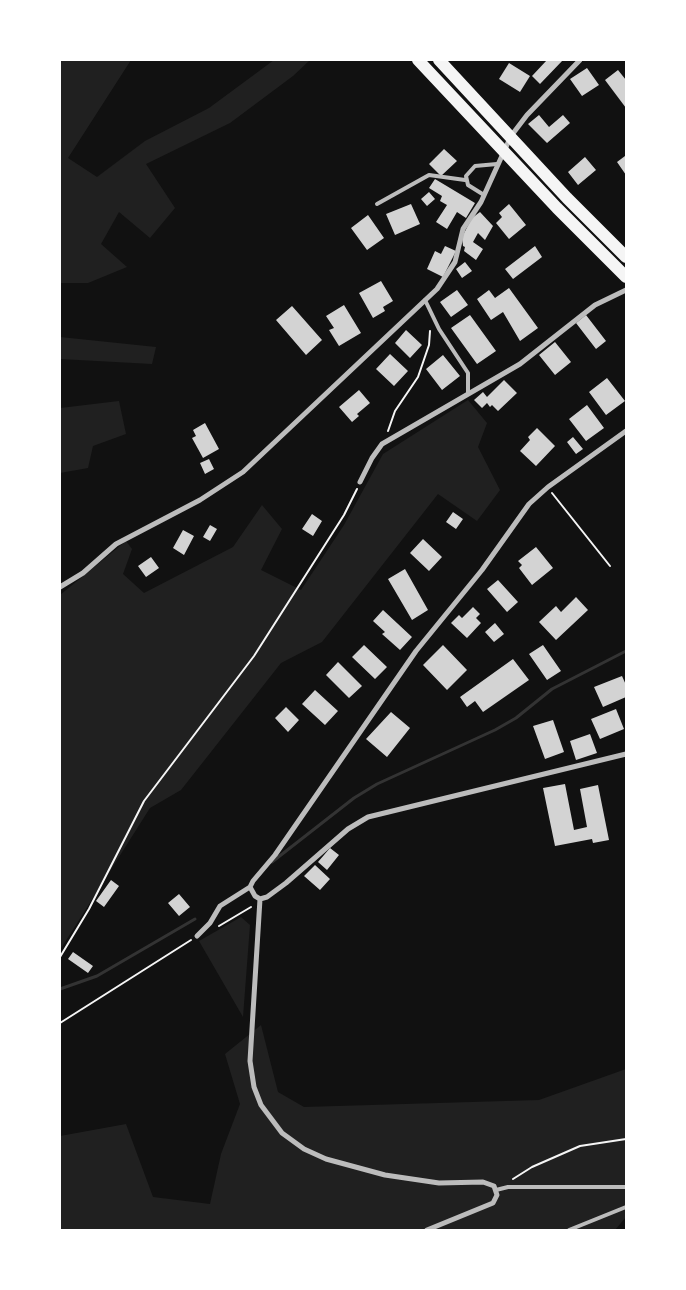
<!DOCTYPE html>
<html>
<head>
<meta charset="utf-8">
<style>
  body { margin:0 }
  #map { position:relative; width:686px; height:1290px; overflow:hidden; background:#111; font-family:"Exo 2",sans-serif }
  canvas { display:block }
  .frame { position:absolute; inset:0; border:61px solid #fff; pointer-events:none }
</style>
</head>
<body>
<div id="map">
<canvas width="686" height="1290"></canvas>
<div class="frame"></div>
</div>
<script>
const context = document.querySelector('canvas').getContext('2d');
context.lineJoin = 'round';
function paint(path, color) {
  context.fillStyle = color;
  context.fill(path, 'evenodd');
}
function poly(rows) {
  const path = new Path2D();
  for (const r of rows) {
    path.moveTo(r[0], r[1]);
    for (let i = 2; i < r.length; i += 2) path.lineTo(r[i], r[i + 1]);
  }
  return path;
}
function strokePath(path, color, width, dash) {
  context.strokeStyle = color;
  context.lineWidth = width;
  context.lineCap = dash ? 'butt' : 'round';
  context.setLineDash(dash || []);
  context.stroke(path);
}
const green = poly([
  [60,60,131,60,68,158,97,177,145,141,209,108,274,60,310,60,293,76,230,123,146,164,175,208,150,238,119,212,101,244,127,267,88,283,60,283],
  [60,337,156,347,152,364,60,359],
  [468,400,487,423,478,447,500,490,477,521,438,494,322,642,281,663,181,790,150,808,60,950,60,595,126,541,132,549,123,574,144,593,233,547,262,505,282,529,261,570,301,590,344,525,383,454],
  [119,401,126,434,93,446,88,468,60,473,60,408],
  [241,917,250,925,243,1017,199,941],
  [261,1025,278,1092,304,1107,539,1100,626,1069,626,1217,615,1230,60,1230,60,1136,126,1124,153,1197,210,1204,221,1154,240,1104,225,1054]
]);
const stream = poly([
  [272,862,354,798,377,784,495,730,516,718,552,689,626,651],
  [60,989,97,976,195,919]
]);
const building = poly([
  [547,60,563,60,540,84,532,76],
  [509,63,530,76,520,92,499,79],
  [587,68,599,85,582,96,570,79],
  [618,70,626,80,626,108,605,80],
  [539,115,549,127,563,115,570,123,547,143,528,124],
  [444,149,457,161,441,176,429,164],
  [625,156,626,157,626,175,617,162],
  [585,157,596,170,578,185,568,172],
  [435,179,475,203,466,218,457,212,447,229,436,222,447,205,440,201,442,196,429,188],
  [429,192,435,199,427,206,421,199],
  [411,204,420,224,395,235,386,214],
  [509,204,526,225,509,239,496,223,502,217,499,213],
  [480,212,493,226,485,240,478,233,473,242,483,249,476,260,464,251,465,247,463,246,462,237,472,218],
  [368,215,384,238,367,250,351,228],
  [445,246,456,251,443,277,427,269,435,251,441,254],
  [535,246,542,257,513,279,505,269],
  [465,262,472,271,462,278,456,269],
  [381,281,393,301,383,307,385,311,373,318,359,293],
  [509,288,538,328,520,341,503,312,491,320,477,299,489,290,495,298],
  [457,290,468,305,451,317,440,302],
  [344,305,361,333,339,346,329,330,334,328,326,316],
  [292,306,322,340,306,355,276,320],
  [470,315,496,351,477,364,451,328],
  [586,315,606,341,596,349,576,323],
  [406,330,422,345,410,358,395,343],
  [555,342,571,362,555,375,539,355],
  [390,354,408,371,394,386,376,369],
  [443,355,460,376,442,390,426,369],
  [607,378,625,401,606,415,589,392],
  [504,380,517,393,498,411,492,405,490,407,487,403,482,408,474,400,483,392,487,397],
  [359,390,370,403,357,414,359,416,352,422,339,407],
  [587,405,604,428,586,441,569,419],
  [205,423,219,449,203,458,192,438,196,436,193,430],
  [537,428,555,446,536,466,520,451,530,440,528,437],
  [573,437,583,449,576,454,567,442],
  [209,459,214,469,205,474,200,463],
  [453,512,463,519,456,529,446,522],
  [312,514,322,521,313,536,302,529],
  [210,525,217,529,210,541,203,537],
  [183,530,194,536,184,555,173,548],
  [423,539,442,557,429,571,410,553],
  [536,547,553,568,532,585,519,568,522,565,518,561],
  [151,557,159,568,146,577,138,566],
  [405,569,428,610,412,620,388,579],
  [498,580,518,602,507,612,487,589],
  [576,597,588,610,556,640,539,622,556,606,561,612],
  [473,607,480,614,476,618,481,623,467,638,451,623,459,615,462,618],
  [383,610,412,637,400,650,382,634,385,632,373,621],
  [495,623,504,634,494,642,485,632],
  [364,645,387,667,375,679,352,657],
  [443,645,467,670,447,690,423,665],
  [543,645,561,671,547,680,529,654],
  [513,659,529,680,483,712,475,701,467,707,460,697],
  [338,662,362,686,349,698,326,675],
  [622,676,626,685,626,697,603,707,594,687],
  [315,690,338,711,325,725,302,704],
  [286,707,299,720,288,732,275,718],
  [616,709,624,729,600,739,591,719],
  [391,712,410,728,387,757,366,739],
  [553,720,564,752,545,759,533,726],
  [590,734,597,753,576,760,570,741],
  [565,784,574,830,587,827,580,789,598,785,609,840,593,843,592,839,555,846,543,788],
  [330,848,339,855,327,870,318,862],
  [315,865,330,879,320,890,304,876],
  [111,880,119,886,104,907,96,901],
  [179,894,190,907,179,916,168,903],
  [73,952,93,966,88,973,68,959]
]);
const path = poly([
  [388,431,395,411,418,377,429,345,430,331],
  [552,493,610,566],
  [219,926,251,907],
  [60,957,89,909,144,801,254,656,344,515,357,489],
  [60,1023,191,940],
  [513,1179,532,1167,580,1146,626,1139]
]);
const service = poly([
  [484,195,468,185,466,176,475,166,497,164],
  [377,204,429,175,465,180],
  [425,300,439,329,468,373,468,393],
  [496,1190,508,1187,626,1187],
  [569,1230,626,1207]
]);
const minor = poly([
  [360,482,372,458,382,444,520,364,595,305,626,290],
  [60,587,83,573,116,544,200,500,243,472,437,289,455,262,463,229,481,202,511,136,527,115,580,60],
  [250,887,253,881,275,855,416,651,482,570,529,504,548,487,626,431],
  [250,887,255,896,260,899],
  [197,936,210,923,220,906,250,887],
  [427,1230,493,1203,497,1195,494,1186,483,1182,439,1183,385,1175,326,1159,304,1149,282,1133,261,1105,254,1087,250,1061,260,899,267,897,286,883,348,829,368,817,626,754]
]);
const motorway = poly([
  [418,60,557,208,626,277],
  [439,60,567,198,626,257]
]);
paint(green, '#202020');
strokePath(stream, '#333', 3);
paint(building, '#d3d3d3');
strokePath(path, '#f5f5f5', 2);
strokePath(service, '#bcbcbc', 4);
strokePath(minor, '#bcbcbc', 5);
strokePath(motorway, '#f5f5f5', 12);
</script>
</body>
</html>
